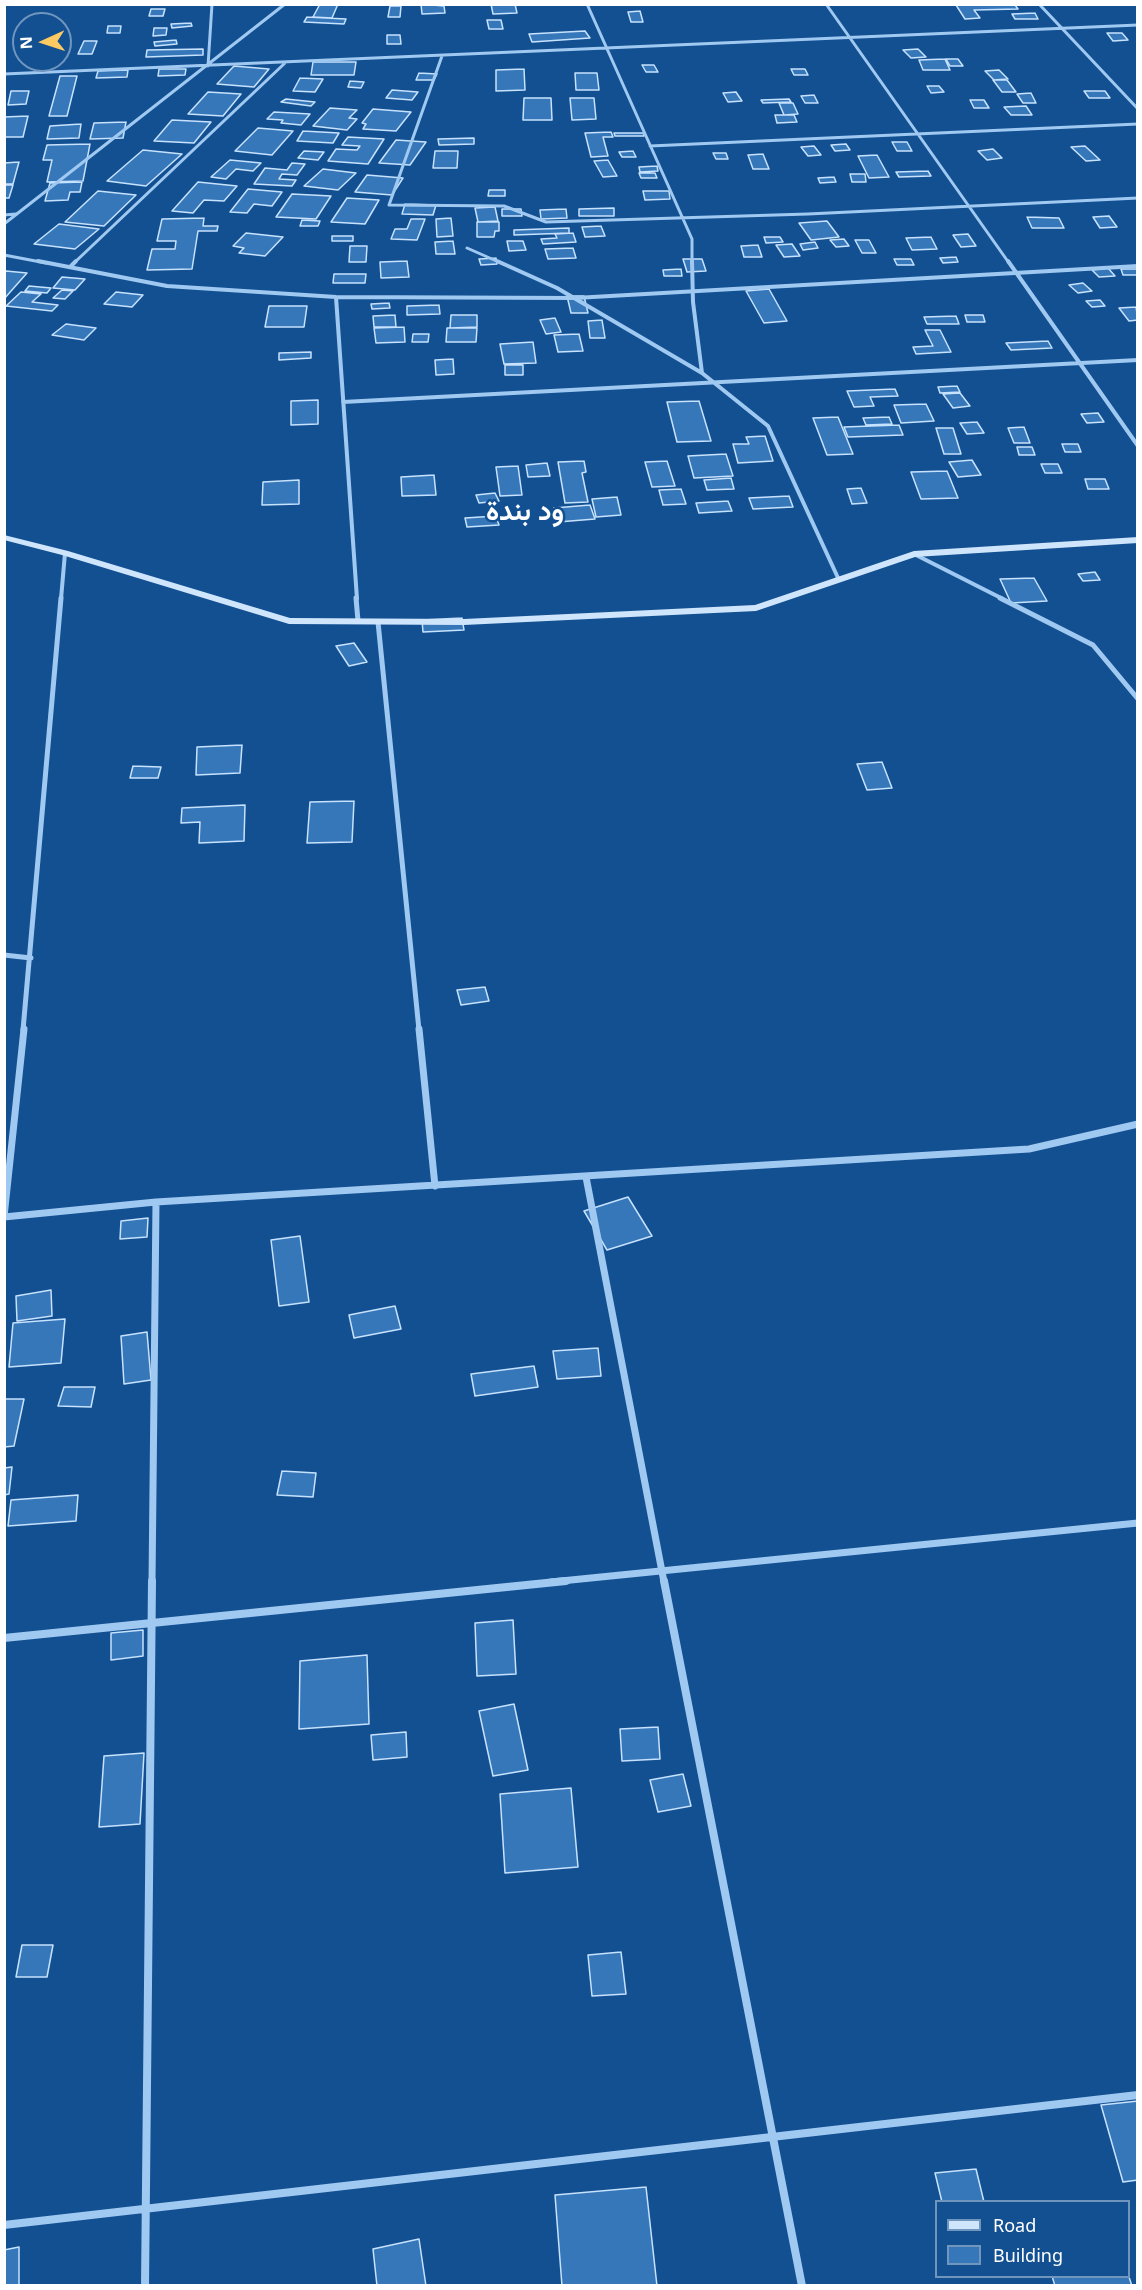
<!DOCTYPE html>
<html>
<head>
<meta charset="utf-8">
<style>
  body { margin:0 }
  #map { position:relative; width:1142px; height:2290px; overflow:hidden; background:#135092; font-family:"Noto Sans",sans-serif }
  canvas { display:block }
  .frame { position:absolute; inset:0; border:6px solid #fff; pointer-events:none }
  .legend { position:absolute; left:935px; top:2200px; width:195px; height:78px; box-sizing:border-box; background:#135092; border:2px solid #7196be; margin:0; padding:8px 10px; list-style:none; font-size:18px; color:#fff }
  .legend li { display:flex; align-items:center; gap:12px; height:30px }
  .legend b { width:30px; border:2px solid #7196be }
  .north { position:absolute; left:12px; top:12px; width:60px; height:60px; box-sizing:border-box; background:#135092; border:2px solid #7196be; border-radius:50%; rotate:267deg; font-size:16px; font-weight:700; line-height:24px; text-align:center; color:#fff }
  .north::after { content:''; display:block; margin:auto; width:21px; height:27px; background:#ffca61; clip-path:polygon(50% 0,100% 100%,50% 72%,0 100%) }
</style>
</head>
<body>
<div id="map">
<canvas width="1142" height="2290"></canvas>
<div class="frame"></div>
<ul class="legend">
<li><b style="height:8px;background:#cfe5fc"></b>Road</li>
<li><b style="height:16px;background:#3677ba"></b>Building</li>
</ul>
<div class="north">N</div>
</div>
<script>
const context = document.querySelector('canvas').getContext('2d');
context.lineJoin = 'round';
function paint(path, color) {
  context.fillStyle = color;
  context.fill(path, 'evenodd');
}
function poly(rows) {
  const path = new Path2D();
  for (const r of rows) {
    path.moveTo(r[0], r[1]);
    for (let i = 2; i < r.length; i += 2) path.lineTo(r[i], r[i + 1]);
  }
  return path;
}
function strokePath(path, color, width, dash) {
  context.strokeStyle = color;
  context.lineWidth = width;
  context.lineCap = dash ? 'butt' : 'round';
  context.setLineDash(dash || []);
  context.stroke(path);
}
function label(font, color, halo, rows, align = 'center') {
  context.font = font + ' "Noto Sans",Vazirmatn,sans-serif';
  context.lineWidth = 5;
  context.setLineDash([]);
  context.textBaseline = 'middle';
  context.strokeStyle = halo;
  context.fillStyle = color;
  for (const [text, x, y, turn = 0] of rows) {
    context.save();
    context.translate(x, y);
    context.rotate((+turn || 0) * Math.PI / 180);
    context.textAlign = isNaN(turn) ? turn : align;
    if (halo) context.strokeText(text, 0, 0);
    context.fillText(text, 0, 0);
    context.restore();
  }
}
const building = poly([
  [320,4,338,4,332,18,313,17,320,4],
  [421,4,444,6,445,13,422,14,421,4],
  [491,4,515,4,517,13,493,14,491,4],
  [956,5,1015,5,1018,9,974,10,980,18,965,19,956,5],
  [390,6,401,6,400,17,388,17,390,6],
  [151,9,165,9,163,16,149,16,151,9],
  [640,11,643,22,631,22,628,12,640,11],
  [1035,13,1038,19,1015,19,1012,14,1035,13],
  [307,17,346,19,344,24,304,22,307,17],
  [487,20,501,20,503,29,489,29,487,20],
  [191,23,192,26,172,28,171,24,191,23],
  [108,26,121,26,120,33,107,33,108,26],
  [154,28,167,28,166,35,153,36,154,28],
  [585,31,590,38,532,42,529,34,585,31],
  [1107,33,1122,33,1128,40,1113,41,1107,33],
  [387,35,400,35,401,44,387,44,387,35],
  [176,40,177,44,155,46,154,42,176,40],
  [84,41,97,41,92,54,78,54,84,41],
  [203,49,203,55,146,57,147,50,203,49],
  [918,49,926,57,911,58,903,50,918,49],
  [945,59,950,70,923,70,919,60,945,59],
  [946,59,958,59,963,66,950,66,946,59],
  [313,62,356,62,354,75,311,75,313,62],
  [642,65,654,65,658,72,646,72,642,65],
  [234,66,269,69,254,87,217,84,234,66],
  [159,69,186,69,185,75,158,76,159,69],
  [524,69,525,90,496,91,496,70,524,69],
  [791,69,805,69,808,75,794,75,791,69],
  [128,70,127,77,96,78,98,71,128,70],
  [999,70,1008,79,994,80,985,71,999,70],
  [419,73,437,74,434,80,416,80,419,73],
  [575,73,597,73,599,90,576,90,575,73],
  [60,76,77,76,67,116,49,116,60,76],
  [300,78,323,79,315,92,293,91,300,78],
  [993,80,1007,80,1016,92,1002,92,993,80],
  [350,81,364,82,361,88,348,87,350,81],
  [927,86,939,86,944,92,931,93,927,86],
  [392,90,418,92,412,100,386,98,392,90],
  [11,91,29,91,26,104,8,105,11,91],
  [1084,91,1105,91,1110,98,1089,98,1084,91],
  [208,92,241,94,223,116,188,114,208,92],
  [736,92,742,101,728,102,723,93,736,92],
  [1031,93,1036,103,1023,103,1017,94,1031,93],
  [814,95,818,103,805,103,801,96,814,95],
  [524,98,551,98,552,120,523,120,524,98],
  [570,98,594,98,596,119,572,120,570,98],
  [286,99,315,102,311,106,281,102,286,99],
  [789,99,791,102,763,103,761,100,789,99],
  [970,100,984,100,989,108,974,108,970,100],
  [779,103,793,103,798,114,784,115,779,103],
  [1026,106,1032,115,1011,115,1004,107,1026,106],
  [330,108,357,110,349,118,357,119,347,130,313,126,330,108],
  [373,109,411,112,396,131,363,129,366,124,362,123,373,109],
  [274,112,310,114,301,125,281,123,283,120,267,119,274,112],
  [775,115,794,115,797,122,777,123,775,115],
  [28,116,23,137,4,137,4,117,28,116],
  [172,120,211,122,194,143,154,141,172,120],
  [126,122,123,138,90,139,94,123,126,122],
  [81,124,79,138,47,139,50,126,81,124],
  [258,128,293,131,272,155,235,151,258,128],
  [303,131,339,133,333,143,297,141,303,131],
  [611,132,613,137,603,137,608,156,591,157,585,133,611,132],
  [614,133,644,133,644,136,615,136,614,133],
  [348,137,384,139,368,164,328,161,336,149,357,150,360,146,342,145,348,137],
  [474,138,474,144,439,145,438,139,474,138],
  [396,140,426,142,410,165,379,163,396,140],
  [892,142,907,142,912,151,897,151,892,142],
  [90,144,83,181,47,182,52,160,43,160,47,145,90,144],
  [846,144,850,150,835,151,831,145,846,144],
  [814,146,821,155,808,156,801,147,814,146],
  [1085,146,1100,160,1086,161,1071,147,1085,146],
  [993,149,1002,158,987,160,978,151,993,149],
  [143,150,182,154,146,186,107,181,143,150],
  [304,151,324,152,318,160,298,158,304,151],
  [435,151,458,151,457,168,433,168,435,151],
  [633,151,636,157,622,157,619,152,633,151],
  [713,153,726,153,728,159,716,159,713,153],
  [763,154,769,169,753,169,748,155,763,154],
  [877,155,889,177,869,178,858,156,877,155],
  [230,160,261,163,253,171,236,169,226,179,211,177,230,160],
  [608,160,617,176,603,177,594,161,608,160],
  [19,162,13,184,4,184,4,163,19,162],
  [292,163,305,164,297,175,282,174,279,179,296,180,292,186,254,184,265,168,287,170,292,163],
  [657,166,658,171,640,172,639,167,657,166],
  [323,169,356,173,338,190,304,186,323,169],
  [928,171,931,176,899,177,896,172,928,171],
  [639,173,655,173,657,178,641,178,639,173],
  [850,174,865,174,866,182,852,182,850,174],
  [367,175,403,178,392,195,355,192,367,175],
  [834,177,836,182,820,183,818,178,834,177],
  [82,182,80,192,70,192,68,200,45,201,50,183,82,182],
  [198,182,237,186,224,201,204,200,193,213,172,211,198,182],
  [4,185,13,185,9,198,4,198,4,185],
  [248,189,282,192,272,206,254,204,247,213,230,212,248,189],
  [489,190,505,190,505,196,488,196,489,190],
  [98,191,136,195,104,226,65,222,98,191],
  [643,191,669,191,670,199,645,200,643,191],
  [292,194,331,196,316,219,276,217,292,194],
  [347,198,379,200,365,224,331,222,347,198],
  [405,204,436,205,433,215,402,214,405,204],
  [495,207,498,221,478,222,475,208,495,207],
  [614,208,614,216,579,216,579,209,614,208],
  [502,209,521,209,522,216,502,216,502,209],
  [566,209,567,218,541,219,540,210,566,209],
  [1109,216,1117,227,1100,228,1093,217,1109,216],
  [1027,217,1059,218,1064,228,1032,228,1027,217],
  [204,218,203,226,218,226,217,231,198,231,192,269,147,270,152,249,175,249,176,241,157,241,162,219,204,218],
  [451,218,453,236,437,237,436,219,451,218],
  [411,219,425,219,417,240,391,239,395,229,407,229,411,219],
  [302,220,320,221,318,226,300,226,302,220],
  [827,221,839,237,811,240,799,223,827,221],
  [477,222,499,222,499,231,495,231,494,237,477,237,477,222],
  [59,224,99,229,75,249,34,244,59,224],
  [601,226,605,236,585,237,582,227,601,226],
  [569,228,569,233,514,235,514,230,569,228],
  [246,233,283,237,265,256,239,253,244,248,233,246,246,233],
  [573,233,576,242,543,244,541,239,557,238,555,234,573,233],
  [968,234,976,246,961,247,953,235,968,234],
  [332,236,353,236,353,241,332,241,332,236],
  [764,237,780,237,783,242,766,243,764,237],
  [931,237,937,249,912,250,906,238,931,237],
  [844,239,849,246,836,247,830,240,844,239],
  [855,240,869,240,876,253,862,253,855,240],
  [453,241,455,254,436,254,435,242,453,241],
  [507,241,523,241,526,250,509,251,507,241],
  [815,242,818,248,803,250,800,244,815,242],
  [792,244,800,256,784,257,776,245,792,244],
  [758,245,762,257,744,257,741,246,758,245],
  [350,246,367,246,366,262,349,262,350,246],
  [573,248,576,258,548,259,545,249,573,248],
  [956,257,958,262,943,263,940,258,956,257],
  [496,258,497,264,481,265,479,259,496,258],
  [683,259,702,259,706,271,687,272,683,259],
  [894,259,911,259,914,265,897,265,894,259],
  [407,261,409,277,381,278,380,262,407,261],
  [1108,268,1115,276,1099,277,1092,270,1108,268],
  [681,269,682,276,664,276,663,270,681,269],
  [1121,269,1137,269,1138,275,1123,275,1121,269],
  [6,271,27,273,4,299,4,273,6,271],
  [334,274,366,274,365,283,333,283,334,274],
  [62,277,85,279,75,290,53,288,62,277],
  [1083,283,1092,291,1078,293,1069,285,1083,283],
  [29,286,51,288,47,293,25,291,29,286],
  [769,289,787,321,764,323,746,291,769,289],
  [62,290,73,291,65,299,53,298,62,290],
  [21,292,41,294,32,302,58,305,52,311,6,306,21,292],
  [116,292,143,295,132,307,104,304,116,292],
  [567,296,584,296,588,313,571,313,567,296],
  [1100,300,1105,306,1092,307,1086,301,1100,300],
  [389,303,390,308,372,309,371,304,389,303],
  [439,305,440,314,407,315,407,306,439,305],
  [269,306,307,306,304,327,265,327,269,306],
  [1136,307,1138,320,1129,321,1119,308,1136,307],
  [395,315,396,327,374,327,373,316,395,315],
  [451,315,477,315,477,327,450,328,451,315],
  [965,315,983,315,985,322,967,322,965,315],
  [956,316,959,324,927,324,924,317,956,316],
  [555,318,561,332,546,334,540,320,555,318],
  [602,320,605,338,590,338,588,321,602,320],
  [66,324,96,328,84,340,52,335,66,324],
  [404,327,405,342,376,343,374,328,404,327],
  [447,328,477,328,476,342,446,342,447,328],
  [925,330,940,330,951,352,916,354,913,347,933,346,925,330],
  [413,334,429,334,428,342,412,342,413,334],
  [579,334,583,351,558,352,554,335,579,334],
  [1048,341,1052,348,1011,350,1006,343,1048,341],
  [533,342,536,363,504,364,500,344,533,342],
  [311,352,311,358,279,360,279,353,311,352],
  [453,359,454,374,436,375,435,360,453,359],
  [505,365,523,365,523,375,505,375,505,365],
  [957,386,960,392,940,393,938,387,957,386],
  [895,389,898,396,870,397,874,406,854,407,847,391,895,389],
  [960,393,970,406,953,408,943,394,960,393],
  [318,400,318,424,291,425,291,401,318,400],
  [699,401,711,441,677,442,667,402,699,401],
  [926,404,934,421,901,423,894,405,926,404],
  [1098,413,1104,422,1087,423,1081,414,1098,413],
  [838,417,853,454,827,455,813,418,838,417],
  [889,417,892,424,866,425,863,418,889,417],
  [977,422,984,433,967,434,960,423,977,422],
  [899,425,903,435,848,437,844,427,899,425],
  [1024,427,1030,443,1014,443,1008,428,1024,427],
  [936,428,953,428,961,454,944,454,936,428],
  [765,436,773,461,738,463,733,444,749,444,746,437,765,436],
  [1062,444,1078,444,1081,452,1065,452,1062,444],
  [1017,447,1032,447,1035,455,1019,455,1017,447],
  [726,454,733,476,694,478,688,456,726,454],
  [972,460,981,475,958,477,949,462,972,460],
  [584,461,586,472,582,473,588,502,565,503,558,462,584,461],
  [667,461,675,486,652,487,645,462,667,461],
  [547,463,550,476,528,477,526,465,547,463],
  [1041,464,1058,464,1062,473,1045,473,1041,464],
  [518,466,522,495,500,496,496,467,518,466],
  [947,471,958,498,921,499,911,472,947,471],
  [434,475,436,495,402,496,401,477,434,475],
  [731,478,734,489,707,490,704,480,731,478],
  [1085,479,1105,479,1109,489,1088,489,1085,479],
  [299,480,299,504,262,505,263,482,299,480],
  [861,488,867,503,852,504,847,489,861,488],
  [681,489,686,504,663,505,659,490,681,489],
  [495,493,499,501,479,503,476,495,495,493],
  [789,496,793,507,753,509,749,498,789,496],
  [617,497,621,515,596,517,592,499,617,497],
  [728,501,732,511,699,513,696,503,728,501],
  [590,505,595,519,558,522,554,508,590,505],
  [496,516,499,525,467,527,465,518,496,516],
  [1095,572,1100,580,1083,581,1078,574,1095,572],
  [1034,578,1047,601,1011,603,1000,579,1034,578],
  [462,618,464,630,423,632,422,620,462,618],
  [354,643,367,662,349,666,336,646,354,643],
  [242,745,240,773,196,775,197,747,242,745],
  [882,762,892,788,867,790,857,764,882,762],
  [133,766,161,767,158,778,130,778,133,766],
  [354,801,352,842,307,843,310,802,354,801],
  [245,805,244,841,199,843,200,822,181,823,182,808,245,805],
  [485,987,489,1001,461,1005,457,990,485,987],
  [628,1197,652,1236,607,1250,584,1211,628,1197],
  [148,1218,147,1237,120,1239,121,1221,148,1218],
  [300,1236,309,1302,279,1306,271,1240,300,1236],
  [51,1290,52,1316,17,1321,16,1296,51,1290],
  [395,1306,401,1329,354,1338,349,1315,395,1306],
  [65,1319,61,1363,9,1367,13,1323,65,1319],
  [147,1332,151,1380,124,1384,121,1336,147,1332],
  [598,1348,601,1376,557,1379,553,1351,598,1348],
  [534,1366,538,1387,475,1396,471,1374,534,1366],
  [64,1387,95,1387,91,1407,58,1406,64,1387],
  [4,1399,24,1399,14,1446,4,1447,4,1399],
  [12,1467,9,1494,4,1495,4,1468,12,1467],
  [282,1471,316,1473,313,1497,277,1495,282,1471],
  [78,1495,76,1521,8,1526,11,1500,78,1495],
  [513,1620,516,1674,477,1676,475,1623,513,1620],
  [143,1630,143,1656,111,1660,111,1633,143,1630],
  [367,1655,369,1724,299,1729,300,1661,367,1655],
  [514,1704,528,1770,493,1776,479,1711,514,1704],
  [658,1727,660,1759,622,1761,620,1729,658,1727],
  [406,1732,407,1757,373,1760,371,1735,406,1732],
  [144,1753,140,1824,99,1827,104,1756,144,1753],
  [683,1774,691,1806,658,1812,650,1780,683,1774],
  [571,1788,578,1867,505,1873,500,1794,571,1788],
  [22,1945,53,1945,47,1977,16,1977,22,1945],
  [621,1952,626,1994,592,1996,588,1955,621,1952],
  [1138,2101,1138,2180,1123,2182,1101,2105,1138,2101],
  [976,2169,984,2202,942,2202,935,2173,976,2169],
  [646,2187,657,2286,562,2286,555,2195,646,2187],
  [419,2239,426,2286,377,2286,373,2249,419,2239],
  [19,2247,19,2286,4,2286,4,2250,19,2247],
  [1128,2274,1132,2286,1055,2286,1052,2276,1128,2276,1128,2274]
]);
const streetFar4 = poly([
  [587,4,692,239,692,263],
  [826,4,1009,263],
  [1039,4,1138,109],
  [442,56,389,205,504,206,546,222,808,214,1138,198],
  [208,66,212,4],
  [4,74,1138,25],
  [650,146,1138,124],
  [4,215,16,214],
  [4,224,285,4],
  [467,248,501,263],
  [4,255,46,263],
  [74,263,285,63]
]);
const streetFar3 = poly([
  [38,261,167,286,336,297,575,298,1138,266],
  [497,261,557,288,702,373,768,426,839,580],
  [692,261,693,302,702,373],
  [1008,261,1138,446],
  [70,267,76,261],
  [336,297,357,599],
  [343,402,1138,360],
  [914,554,1003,599],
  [61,599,65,553]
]);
const streetFar2 = poly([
  [356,598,358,621],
  [1000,598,1093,645,1138,699],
  [378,622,419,1030],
  [4,955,31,958],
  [23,1030,61,598]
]);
const streetFar1 = poly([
  [419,1029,435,1186],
  [586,1177,664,1582],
  [4,1217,156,1202,1029,1149,1138,1124],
  [4,1217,24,1029],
  [152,1582,156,1202],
  [551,1582,1138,1523]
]);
const street = poly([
  [664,1581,802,2286],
  [4,1638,566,1581],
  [4,2225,1138,2095],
  [145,2286,152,1581]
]);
const secondary = poly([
  [4,535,68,551,290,618,464,619,755,605,914,551,1138,537,1138,543,915,557,756,611,464,625,289,624,62,555,4,540,4,535]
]);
const farTownnames = [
  ["ود بندة",525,512]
];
paint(building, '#3677ba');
strokePath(building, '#c7e2fd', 1.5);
strokePath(streetFar4, '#a0c9f2', 3);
strokePath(streetFar3, '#a0c9f2', 4);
strokePath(streetFar2, '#a0c9f2', 5);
strokePath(streetFar1, '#a0c9f2', 7);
strokePath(street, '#a0c9f2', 8);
paint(secondary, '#cfe5fc');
label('bold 27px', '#fff', '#135092', farTownnames);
</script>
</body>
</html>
